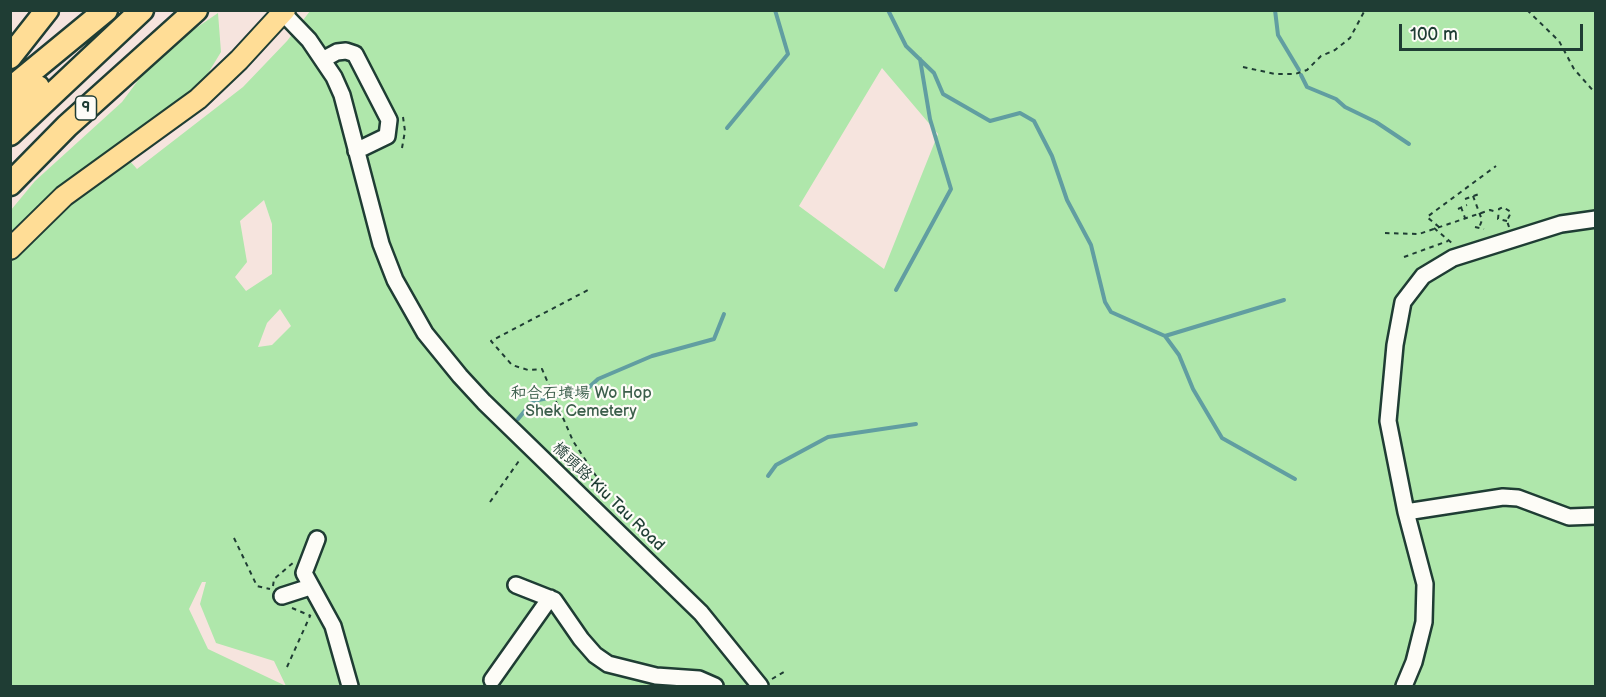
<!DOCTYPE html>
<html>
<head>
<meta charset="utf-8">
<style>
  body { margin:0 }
  #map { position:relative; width:1606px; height:697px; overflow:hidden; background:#f6e4de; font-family:"Balsamiq Sans",sans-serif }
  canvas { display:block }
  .frame { position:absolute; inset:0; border:12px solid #1f3d34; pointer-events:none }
  .scale { position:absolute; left:1399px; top:24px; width:184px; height:27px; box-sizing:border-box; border:3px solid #1f3d34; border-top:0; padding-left:8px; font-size:18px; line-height:21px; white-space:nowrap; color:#1f3d34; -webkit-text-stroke:4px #fdfcf7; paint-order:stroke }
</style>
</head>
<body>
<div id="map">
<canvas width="1606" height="697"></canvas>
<div class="frame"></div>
<div class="scale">100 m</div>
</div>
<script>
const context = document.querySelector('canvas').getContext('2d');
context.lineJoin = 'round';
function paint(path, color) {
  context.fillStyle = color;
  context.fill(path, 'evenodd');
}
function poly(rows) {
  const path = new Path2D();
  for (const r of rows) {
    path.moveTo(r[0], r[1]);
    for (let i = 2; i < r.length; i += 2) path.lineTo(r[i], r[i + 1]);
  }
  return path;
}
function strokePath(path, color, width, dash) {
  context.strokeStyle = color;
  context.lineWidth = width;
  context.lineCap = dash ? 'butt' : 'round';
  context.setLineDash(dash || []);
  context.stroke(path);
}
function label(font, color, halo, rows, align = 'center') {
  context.font = font + ' "Balsamiq Sans","LXGW WenKai TC",sans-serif';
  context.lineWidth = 4.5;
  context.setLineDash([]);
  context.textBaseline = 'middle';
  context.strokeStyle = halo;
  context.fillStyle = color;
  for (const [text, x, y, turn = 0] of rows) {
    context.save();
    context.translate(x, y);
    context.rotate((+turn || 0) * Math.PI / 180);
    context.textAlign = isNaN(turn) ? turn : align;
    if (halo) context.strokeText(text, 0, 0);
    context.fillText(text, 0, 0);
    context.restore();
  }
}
const green = poly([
  [310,11,1595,11,1595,686,11,686,11,210,35,181,122,102,145,71,180,39,218,13,221,52,196,93,120,150,137,169,243,87,287,41],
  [882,68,938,134,884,269,799,206],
  [264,200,272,224,272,274,246,291,235,277,247,262,240,221],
  [280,309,291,326,272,345,258,347,267,323],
  [202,582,206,582,200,604,216,643,274,661,286,686,208,649,189,609]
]);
const stream = poly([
  [888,10,906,46,934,73,943,94,990,121,1020,113,1034,121,1052,156,1067,200,1091,245,1105,302,1111,312,1165,336,1179,355,1193,389,1222,438,1295,479],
  [1275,10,1278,35,1299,70],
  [1301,75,1307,87,1336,99,1345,107,1376,122,1409,144],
  [727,128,788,54,775,10],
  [896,290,951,189,930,119,920,59],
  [1165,336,1284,300],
  [518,419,533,401,585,391,598,379,652,356,714,339,724,314],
  [768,476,776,465,828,437,916,424]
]);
const path = poly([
  [1527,10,1559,41,1574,69,1596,94],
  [1243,67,1275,74,1295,74,1307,70,1321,56,1335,50,1350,38,1365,10],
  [402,148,405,131,403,117],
  [1473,196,1482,220,1479,228],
  [1465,199,1479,194],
  [1461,207,1465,218],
  [1458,209,1467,205],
  [1507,221,1498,219,1499,209,1503,207,1511,212,1507,221,1509,227],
  [1439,227,1427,217,1496,166],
  [1475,227,1484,229],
  [1434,228,1453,244],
  [1385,233,1419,234,1490,210,1497,212],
  [1404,257,1448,241],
  [575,470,594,481,596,476,573,441,542,369,528,370,512,365,491,341,588,290],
  [490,502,521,458],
  [234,538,257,586,270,589],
  [273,586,274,579,294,562],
  [292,608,311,616],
  [287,667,310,616],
  [772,679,784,672]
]);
const minor = poly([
  [283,13,309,40,334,77,342,95,381,244,395,280,425,333,460,376,484,402,701,613,760,686],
  [324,59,337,52,346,51,355,54,389,120,387,136,356,151],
  [1406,512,1503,497,1518,498,1569,517,1596,516],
  [317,539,304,573,333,626,350,686],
  [516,585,554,600,581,639,595,655,608,664,656,676,699,679,715,686],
  [282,596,310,587],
  [492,680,550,598],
  [1404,686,1414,662,1424,622,1425,584,1406,512,1388,421,1395,345,1403,302,1423,276,1453,258,1561,224,1596,219]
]);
const major = poly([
  [10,249,64,196,198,99,239,60,285,10]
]);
const highway = poly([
  [10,57,47,10],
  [10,89,106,10],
  [10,111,38,87],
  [10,134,142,10],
  [10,184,67,126,196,10]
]);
const shields = [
  [86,108,21]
];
const shieldNames = [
  ["9",86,108]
];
const parkNames = [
  ["和合石墳場 Wo Hop",581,394],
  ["Shek Cemetery",581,412]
];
const streetNames = [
  ["橋頭路 Kiu Tau Road",608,497,44]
];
paint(green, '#afe7ab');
strokePath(stream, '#619ea1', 4);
strokePath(minor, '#1f3d34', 20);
strokePath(major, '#1f3d34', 24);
strokePath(highway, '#1f3d34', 27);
strokePath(path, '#1f3d34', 2, [4.5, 4.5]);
strokePath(minor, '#fdfcf7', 15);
strokePath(major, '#ffdd96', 20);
strokePath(highway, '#ffdd96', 22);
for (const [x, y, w] of shields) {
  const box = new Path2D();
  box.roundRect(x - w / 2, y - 12, w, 24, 4.5);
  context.fillStyle = '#fdfcf7';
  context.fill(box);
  strokePath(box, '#1f3d34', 1.5);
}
label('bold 15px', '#1f3d34', null, shieldNames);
label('16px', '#3c5f4c', '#fdfcf7', parkNames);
label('16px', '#1f3d34', '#fdfcf7', streetNames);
</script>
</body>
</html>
